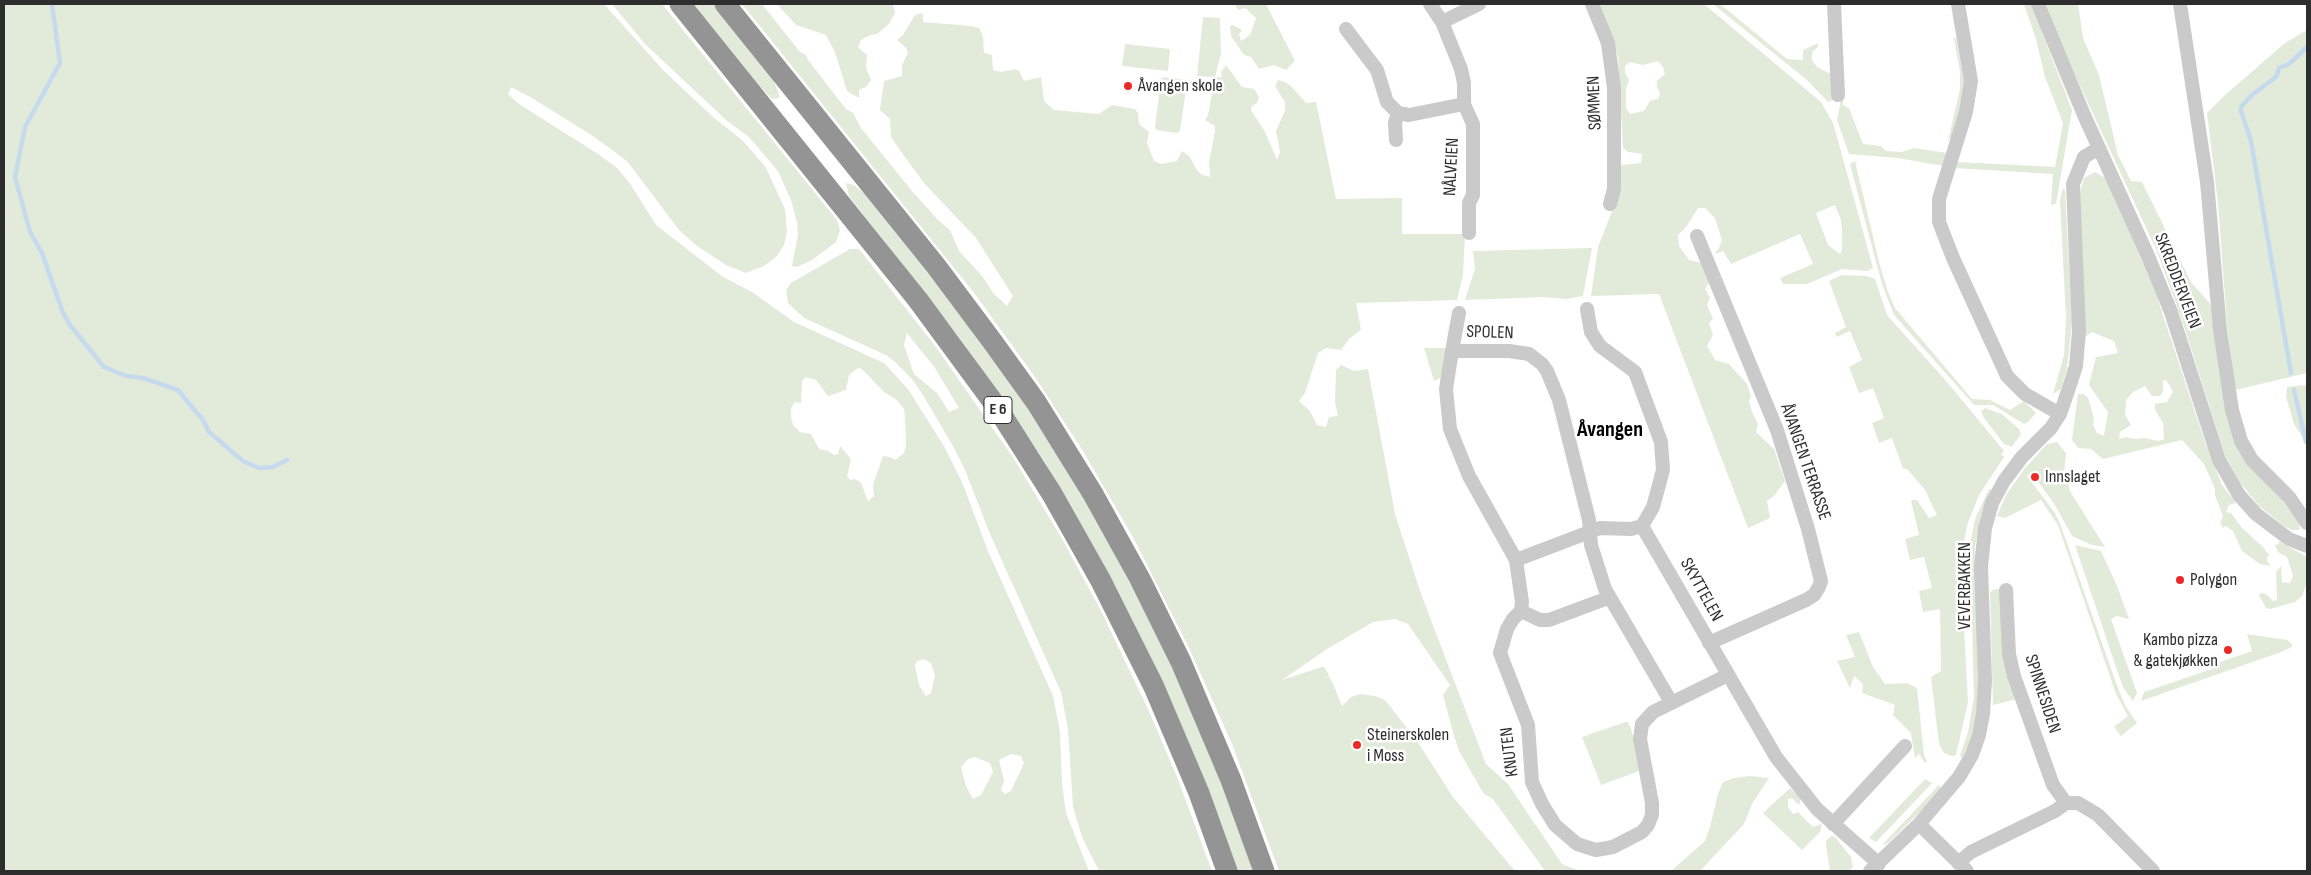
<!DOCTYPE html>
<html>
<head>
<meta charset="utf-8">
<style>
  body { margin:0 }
  #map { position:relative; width:2311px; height:875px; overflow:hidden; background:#fff; font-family:"Sofia Sans Condensed",sans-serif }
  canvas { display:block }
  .frame { position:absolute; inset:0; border:5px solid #2d2d2d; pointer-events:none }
</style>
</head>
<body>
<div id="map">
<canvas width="2311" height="875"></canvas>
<div class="frame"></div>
</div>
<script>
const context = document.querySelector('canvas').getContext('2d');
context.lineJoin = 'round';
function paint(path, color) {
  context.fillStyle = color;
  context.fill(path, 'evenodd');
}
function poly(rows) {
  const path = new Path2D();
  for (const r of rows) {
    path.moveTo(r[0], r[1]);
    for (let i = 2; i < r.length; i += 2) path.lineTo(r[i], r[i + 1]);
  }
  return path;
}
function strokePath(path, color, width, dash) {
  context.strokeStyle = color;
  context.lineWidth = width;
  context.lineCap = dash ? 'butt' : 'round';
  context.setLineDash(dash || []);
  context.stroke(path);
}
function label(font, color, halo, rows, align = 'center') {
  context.font = font + ' "Sofia Sans Condensed",sans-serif';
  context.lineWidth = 5;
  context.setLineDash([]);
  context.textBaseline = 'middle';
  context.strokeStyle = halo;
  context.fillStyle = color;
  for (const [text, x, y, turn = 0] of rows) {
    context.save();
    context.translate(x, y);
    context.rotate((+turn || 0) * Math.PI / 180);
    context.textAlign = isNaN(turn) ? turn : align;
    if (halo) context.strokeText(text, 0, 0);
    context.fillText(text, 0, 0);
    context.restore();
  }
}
const green = poly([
  [4,4,604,4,664,71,713,117,742,140,765,166,785,209,787,231,784,245,777,256,764,266,746,273,726,265,697,246,679,230,627,161,593,136,532,98,511,87,508,94,519,104,598,154,617,168,629,182,656,225,723,277,752,292,794,322,884,363,908,389,945,448,962,482,988,551,1053,696,1060,732,1062,784,1066,813,1089,871,4,871],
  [858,368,862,369,884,392,897,400,904,409,905,417,906,445,904,453,895,460,890,457,883,456,873,485,874,496,868,501,861,483,855,479,850,480,847,476,851,459,840,446,838,454,834,455,828,451,819,449,811,434,800,432,793,425,791,417,791,408,795,402,801,403,802,381,806,377,816,380,828,396,846,390,849,375],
  [924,659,931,663,935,675,931,693,926,696,919,685,915,665,917,661],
  [1011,754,1021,756,1024,763,1011,791,1005,794,1001,790,1004,781,999,760],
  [975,757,990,763,993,772,981,795,973,799,966,786,961,767,968,759],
  [612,4,662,4,837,220,840,230,836,242,812,260,797,267,792,266,798,235,797,222,791,200,778,171,749,137,726,120,645,44],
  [691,4,713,4,772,77,779,94,779,98,772,99,750,76],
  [742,4,762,4,800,52,806,55,808,60,846,109,853,113,861,128,912,191,938,220,950,230,959,251,983,277,993,293,1007,306,1013,296,976,238,924,183,907,160,891,137,890,119,880,110,884,81,902,76,902,65,908,53,906,48,897,40,903,35,915,15,923,13,923,22,971,26,979,28,983,36,984,53,992,55,993,70,1001,72,1015,69,1019,71,1024,81,1041,77,1044,101,1054,110,1099,114,1112,105,1135,109,1138,113,1139,124,1149,132,1147,143,1154,161,1161,164,1177,161,1182,151,1189,156,1197,170,1202,175,1210,177,1209,162,1215,131,1215,126,1205,120,1208,115,1215,77,1197,76,1203,17,1220,18,1221,54,1215,77,1222,77,1221,72,1226,65,1242,87,1254,89,1259,97,1257,103,1252,106,1251,110,1265,132,1277,160,1280,152,1276,131,1285,111,1285,102,1275,86,1278,80,1285,82,1291,86,1306,103,1316,102,1336,199,1402,198,1402,234,1465,234,1463,275,1457,300,1356,303,1361,330,1349,339,1341,350,1326,348,1318,353,1305,393,1299,401,1310,411,1317,425,1326,427,1329,417,1338,416,1335,402,1336,370,1341,365,1354,371,1368,369,1395,514,1421,594,1486,764,1508,784,1562,864,1580,871,1545,871,1493,799,1484,794,1460,753,1454,736,1443,695,1450,685,1408,624,1395,619,1373,622,1327,649,1282,680,1322,667,1325,668,1334,686,1342,706,1351,697,1360,694,1375,696,1385,700,1417,741,1453,797,1515,871,1279,871,1232,744,1190,650,1134,539,1083,451,1035,377,975,294],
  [777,4,893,4,895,13,889,24,877,34,870,35,861,40,858,47,867,55,866,68,871,80,866,87,859,90,859,98,847,91,835,52,826,35,796,25],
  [1235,4,1266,4,1295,61,1286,70,1274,65,1259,69,1251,57,1244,55,1231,36,1230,26,1233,25,1242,30,1239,34,1241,41,1250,35,1256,18,1245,8,1238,10],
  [1598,4,1704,4,1821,102,1833,123,1837,137,1873,268,1868,271,1842,269,1807,284,1783,284,1780,278,1813,264,1800,234,1731,264,1723,251,1714,254,1719,248,1722,240,1715,218,1705,208,1698,208,1687,226,1678,235,1679,246,1689,260,1703,263,1710,281,1705,289,1710,298,1707,305,1713,319,1709,323,1713,335,1707,346,1715,360,1729,364,1747,384,1751,396,1749,401,1752,412,1758,424,1756,432,1774,449,1785,481,1774,496,1767,501,1770,518,1748,528,1659,294,1591,296,1598,247,1616,201,1621,165,1641,163,1642,154,1628,152,1623,148,1618,55],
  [1658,61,1663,67,1665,74,1657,81,1657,87,1660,93,1658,99,1650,101,1644,111,1630,114,1626,108,1626,89,1629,80,1625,73,1625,66,1630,62,1643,65],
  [1835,205,1841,220,1842,231,1842,250,1840,254,1828,245,1816,213],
  [1713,4,1720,4,1787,59,1803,60,1803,50,1818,43,1818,47,1812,52,1812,60,1817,67,1831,74,1835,99,1828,102,1808,81],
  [2024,4,2031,4,2072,110,2056,204,2051,205,2053,174,1954,168,1958,162,2055,167,2063,123,2045,77,2036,39],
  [2046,4,2078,4,2083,38,2099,75,2118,155,2131,181,2142,182,2191,282,2212,306,2224,399,2282,500,2300,524,2299,530,2292,530,2284,526,2259,506,2239,481,2225,455,2182,320,2156,249,2062,47],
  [2307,30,2307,373,2235,390,2227,324,2218,203,2207,113,2225,95,2285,43],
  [1956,37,1964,81,1963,97,1953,135,1948,141,1960,89,1960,72,1954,38],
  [1125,44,1170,49,1168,71,1122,66],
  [1164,77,1185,80,1187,83,1180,131,1177,133,1156,130,1155,127,1161,79],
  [1843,97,1843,105,1849,108,1863,144,1881,146,1886,151,1902,152,1914,148,1947,153,1943,166,1898,158,1849,154,1837,120,1841,100],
  [1855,161,1879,262,1888,292,1895,308,1972,399,1990,400,2010,410,2024,401,2036,413,2028,422,2024,424,1993,405,1974,405,1894,315,1882,284,1850,164],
  [2095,172,2107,179,2120,206,2156,294,2206,445,2222,485,2236,503,2229,505,2226,512,2231,513,2242,528,2265,549,2266,552,2270,555,2267,557,2267,561,2271,566,2260,564,2242,551,2233,531,2226,526,2223,528,2220,523,2223,517,2215,495,2215,489,2204,464,2182,440,2103,459,2091,449,2078,448,2072,440,2078,394,2084,394,2088,398,2094,418,2093,425,2097,433,2104,436,2108,412,2089,385,2096,357,2118,353,2114,341,2092,332,2085,337,2080,193,2084,178],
  [2163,380,2167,381,2173,392,2167,402,2155,404,2155,410,2163,423,2164,439,2158,441,2145,438,2135,439,2126,437,2119,439,2120,432,2131,425,2125,415,2126,400,2133,392,2145,386,2152,396,2160,396,2163,391],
  [846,183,854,185,864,193,943,291,1023,401,1096,517,1163,646,1212,757,1254,871,1237,871,1222,828,1152,660,1115,585,1075,514,1043,459,991,383,958,336,849,196],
  [2063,188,2065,190,2072,322,2067,369,2061,389,2053,394,2064,355,2066,319,2060,200],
  [1592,248,1583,296,1566,299,1543,297,1465,300,1475,269,1473,251],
  [850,249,859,249,936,347,1014,459,1061,537,1101,611,1149,711,1177,777,1212,871,1099,871,1082,837,1073,807,1068,729,1061,692,990,534,965,470,954,448,923,395,912,379,894,361,886,355,804,318,788,303,786,290,791,283],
  [907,333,935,368,959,408,949,412,937,393,914,374,904,345],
  [1842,275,1866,276,1875,279,1887,315,1947,382,2004,451,2001,454,2004,457,1979,495,1967,525,1964,542,1963,610,1968,702,1956,755,1952,756,1944,753,1939,744,1931,677,1941,671,1940,609,1923,612,1919,591,1932,588,1924,557,1910,560,1905,539,1919,535,1911,500,1917,500,1929,518,1937,515,1925,490,1907,469,1903,469,1892,438,1879,443,1872,423,1884,418,1873,388,1859,393,1849,367,1862,360,1850,331,1837,337,1835,333,1846,327,1829,281],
  [1424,348,1447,348,1443,377,1434,381],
  [2304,385,2307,386,2307,444,2294,424,2286,397,2287,387],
  [1985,408,2002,414,2019,429,2021,434,2012,447,2004,444,1984,418,1981,411],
  [2057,442,2066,453,2064,473,2071,493,2105,547,2092,545,2072,536,2055,505,2031,472,2027,476,2055,513,2061,526,2116,683,2125,705,2137,723,2121,736,2114,727,2128,716,2116,694,2058,525,2041,500,2005,518,1997,516,2006,495,2025,468,2047,444],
  [1989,489,1991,489,1980,518,1975,547,1979,667,1977,716,1967,750,1962,758,1960,756,1968,732,1974,698,1970,545,1975,519],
  [2278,541,2307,557,2307,582,2302,596,2295,602,2270,609,2266,608,2259,595,2261,593,2266,594,2273,601,2277,600,2276,572,2281,566,2282,582,2290,583,2293,576,2287,557,2278,552,2275,545,2279,544],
  [2075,545,2101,551,2117,586,2129,619,2117,616,2111,619,2137,693,2133,701,2124,689,2119,676],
  [1995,589,2002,590,2017,699,1993,705,1990,592],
  [1859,632,1873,667,1885,684,1907,683,1917,688,1924,755,1927,762,1925,763,1919,754,1915,758,1911,733,1893,715,1895,705,1862,693,1863,684,1854,676,1850,688,1837,661,1855,657,1846,635],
  [2247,634,2287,640,2292,644,2292,647,2281,652,2141,701,2144,692,2218,667,2217,663,2252,651],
  [1625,722,1628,722,1631,729,1642,770,1601,785,1582,737],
  [1750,776,1769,778,1752,804,1744,824,1700,871,1671,871,1705,841,1710,827,1718,794,1723,782,1734,778],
  [1925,779,1932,783,1918,798,1876,842,1869,838],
  [1939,785,1941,788,1926,806,1888,843,1882,845],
  [1790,788,1801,798,1799,805,1792,798,1788,799,1788,807,1793,814,1798,812,1813,827,1822,824,1820,832,1802,850,1763,813],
  [1831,836,1835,837,1851,857,1853,867,1849,871,1830,871,1826,845,1826,841]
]);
const stream = poly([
  [52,4,60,63,25,127,15,177,30,232,42,253,63,313,70,325,104,367,126,376,143,378,178,390,203,420,209,432,243,461,259,468,273,467,287,460],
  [2291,373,2251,141,2241,111,2241,107,2252,95,2276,77,2279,68,2289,64,2307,47],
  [2294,390,2306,442]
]);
const minor = poly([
  [1430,4,1442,22,1461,69,1464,83,1464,104,1473,124,1473,195,1469,203,1469,233],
  [1592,4,1608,43,1614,88,1614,189,1610,204],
  [1834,4,1838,95],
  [1958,4,1971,81,1966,112,1939,199,1939,222,1953,258,2007,376,2025,394,2060,414],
  [2038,4,2084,115,2148,256,2171,312,2219,460,2239,495,2256,514,2289,539,2307,546],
  [2180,4,2207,182,2220,330,2232,410,2241,441,2252,460,2289,497,2307,523],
  [1442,22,1479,4],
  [1346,29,1377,70,1387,102,1398,113,1409,115,1464,104],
  [1396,140,1395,123,1398,113],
  [1697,236,1777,430,1808,529,1821,581,1819,587,1814,595,1806,600,1709,643],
  [1587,309,1591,332,1600,346,1635,372,1661,442,1663,470,1653,507,1642,526],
  [1452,351,1459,313],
  [1642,526,1776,757,1817,809,1879,864],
  [1516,560,1600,528,1631,529,1642,526],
  [2006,590,2009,654,2014,676,2053,785,2066,803],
  [1521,611,1540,620,1549,620,1608,598],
  [1671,702,1605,589,1591,545,1589,520,1559,400,1547,371,1542,364,1529,354,1509,351,1452,351,1446,389,1450,429,1469,476,1516,560,1522,602,1521,611,1513,619,1507,629,1500,653,1528,725,1532,782,1542,804,1555,825,1577,844,1596,850,1613,847,1642,832,1648,825,1652,815,1652,803,1640,739,1642,724,1653,712,1728,675],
  [1833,824,1905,746],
  [1919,824,1967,871],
  [1958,863,1971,852,2055,811,2066,803,2078,803,2098,815,2153,871],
  [1870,871,1919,824,1959,777,1972,755,1979,735,1983,714,1985,680,1981,567,1985,528,1992,503,2004,481,2022,457,2051,428,2060,414,2069,388,2076,366,2079,331,2073,184,2084,157,2099,148]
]);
const highway = poly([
  [680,4,918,300,996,406,1052,494,1101,581,1154,687,1199,793,1227,871],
  [725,4,936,266,992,341,1036,402,1093,494,1140,579,1181,662,1231,780,1264,871]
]);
const markers = [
  [1128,86,5,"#ea2929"],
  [2035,477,5,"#ea2929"],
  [2180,580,5,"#ea2929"],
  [2228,650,5,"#ea2929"],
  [1357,745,5,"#ea2929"]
];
const shields = [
  [998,410,28]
];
const shieldNames = [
  ["E 6",998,410]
];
const poiNames = [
  ["Åvangen skole",1138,86],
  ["Innslaget",2045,477],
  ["Polygon",2190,580],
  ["Kambo pizza",2218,640,"right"],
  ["& gatekjøkken",2218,661,"right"],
  ["Steinerskolen",1367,735],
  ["i Moss",1367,756]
];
const streetNames = [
  ["SØMMEN",1595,103,-92],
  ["NÅLVEIEN",1452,167,-87],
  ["SKREDDERVEIEN",2177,281,69],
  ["SPOLEN",1490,333,2],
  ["ÅVANGEN TERRASSE",1805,462,71],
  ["VEVERBAKKEN",1965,586,-90],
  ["SKYTTELEN",1701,590,61],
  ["SPINNESIDEN",2042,694,72],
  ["KNUTEN",1510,752,-97]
];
const districtNames = [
  ["Åvangen",1610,430]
];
paint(green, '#e2ebda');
strokePath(stream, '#c5daec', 4.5);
strokePath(minor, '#cacaca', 14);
strokePath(highway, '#949494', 21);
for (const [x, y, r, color] of markers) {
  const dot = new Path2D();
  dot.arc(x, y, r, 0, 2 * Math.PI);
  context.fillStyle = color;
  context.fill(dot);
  strokePath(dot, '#fff', 2);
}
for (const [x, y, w] of shields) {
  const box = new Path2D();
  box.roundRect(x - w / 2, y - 13.5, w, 27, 4);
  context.fillStyle = '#fff';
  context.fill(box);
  strokePath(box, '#2d2d2d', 1);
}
label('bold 16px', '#2d2d2d', null, shieldNames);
label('18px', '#2d2d2d', '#fff', poiNames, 'left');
label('18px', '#2d2d2d', '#fff', streetNames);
label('bold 22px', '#000', '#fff', districtNames);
</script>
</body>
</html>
